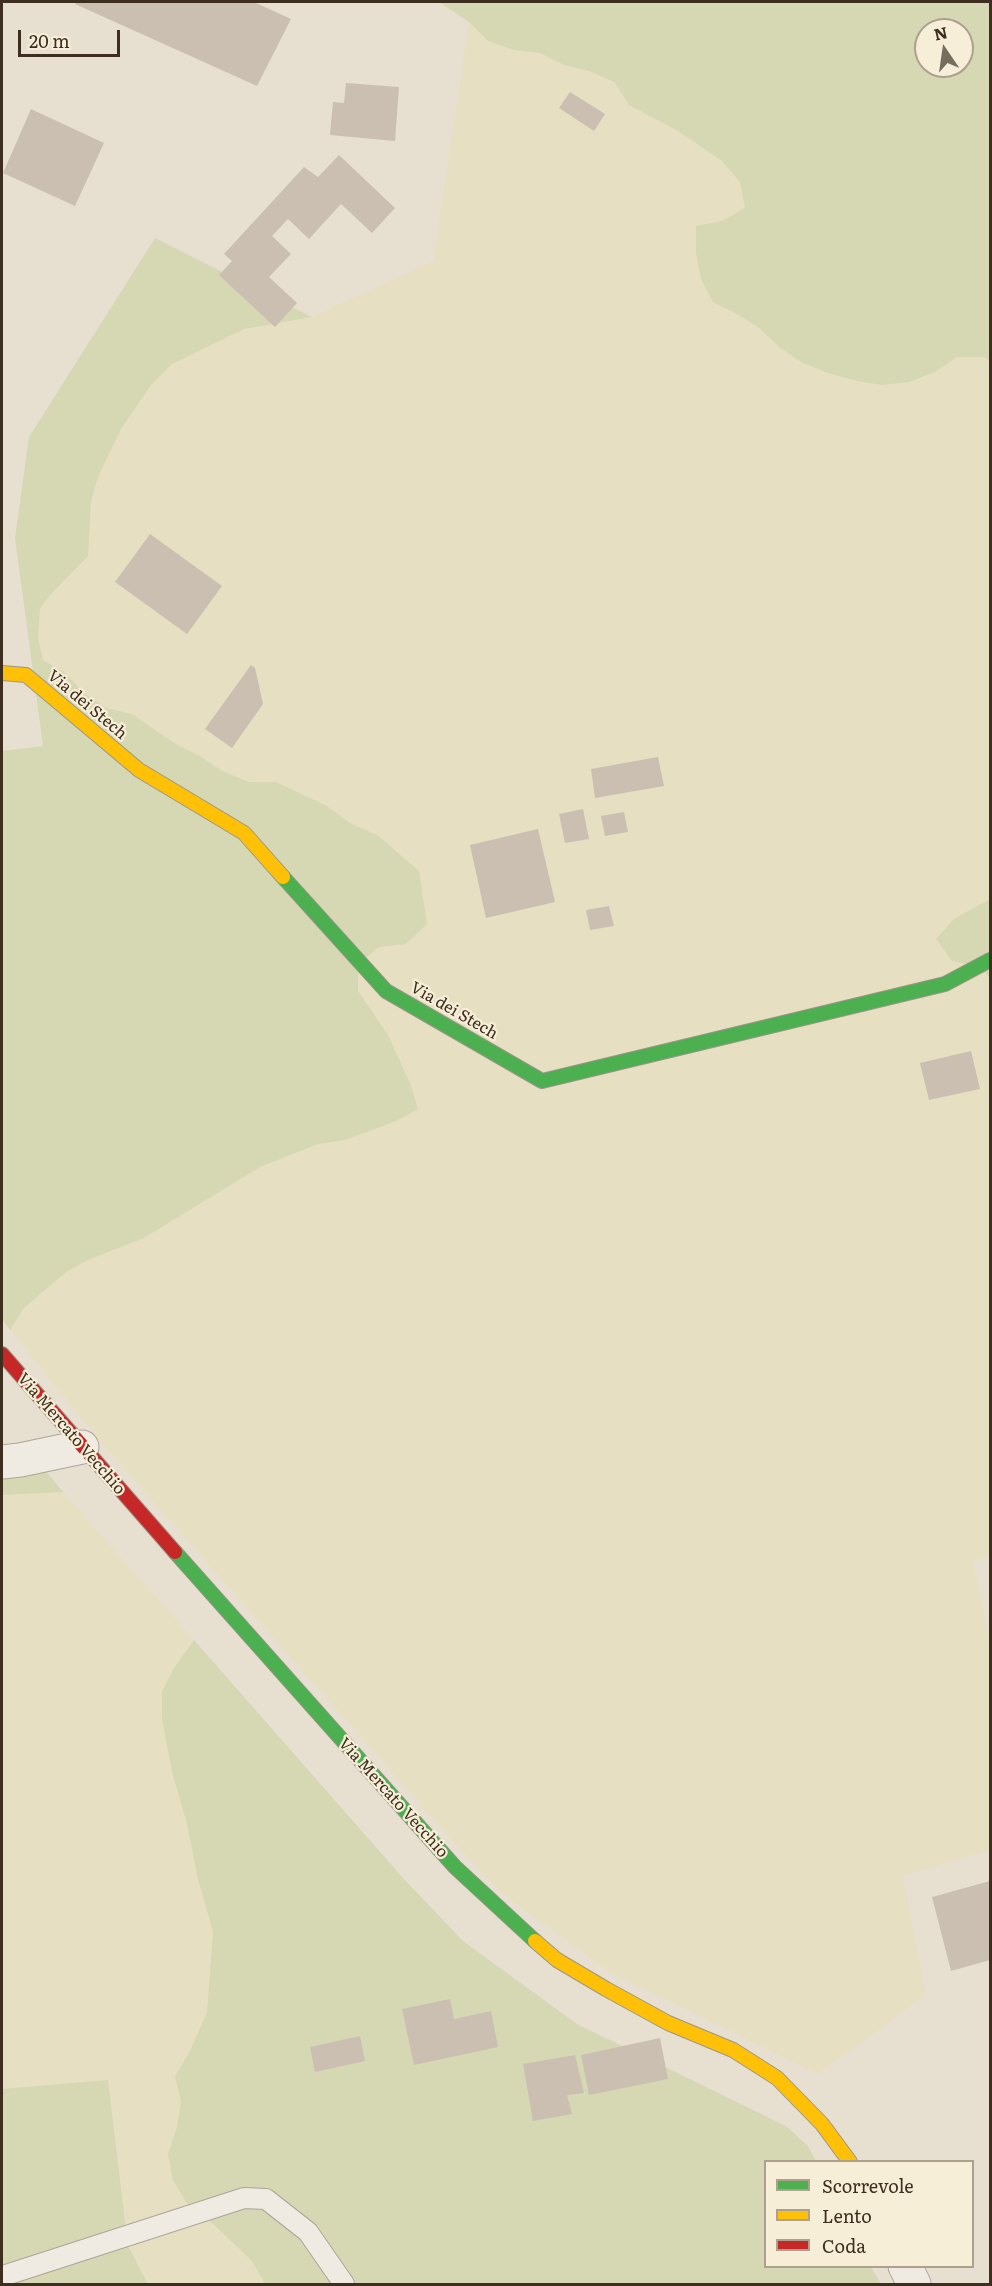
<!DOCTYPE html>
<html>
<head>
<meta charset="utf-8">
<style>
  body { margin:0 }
  #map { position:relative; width:992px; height:2286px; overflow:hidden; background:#e7e0d1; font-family:Literata,serif }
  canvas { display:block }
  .frame { position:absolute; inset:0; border:3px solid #3d2e20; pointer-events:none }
  .legend { position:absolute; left:764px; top:2160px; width:210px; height:108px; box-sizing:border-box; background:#f7eed8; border:2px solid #ada18e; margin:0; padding:8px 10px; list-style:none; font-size:18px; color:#3d2e20 }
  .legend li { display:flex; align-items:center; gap:12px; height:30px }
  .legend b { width:30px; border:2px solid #ada18e }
  .north { position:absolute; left:914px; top:18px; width:60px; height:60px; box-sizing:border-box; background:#f7eed8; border:2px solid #ada18e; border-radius:50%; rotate:347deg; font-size:16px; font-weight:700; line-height:24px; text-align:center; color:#3d2e20 }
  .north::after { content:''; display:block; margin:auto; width:21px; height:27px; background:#786c5e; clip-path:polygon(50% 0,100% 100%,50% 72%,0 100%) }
  .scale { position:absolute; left:18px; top:30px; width:102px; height:27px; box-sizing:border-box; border:3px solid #3d2e20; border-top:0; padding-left:8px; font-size:18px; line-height:21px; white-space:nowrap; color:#3d2e20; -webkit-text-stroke:4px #f7eed8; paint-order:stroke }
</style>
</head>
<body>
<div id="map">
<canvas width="992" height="2286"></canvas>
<div class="frame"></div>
<ul class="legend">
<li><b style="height:8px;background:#4caf50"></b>Scorrevole</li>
<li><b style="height:8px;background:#ffc107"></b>Lento</li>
<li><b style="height:8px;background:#c62828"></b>Coda</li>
</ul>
<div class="north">N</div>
<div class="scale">20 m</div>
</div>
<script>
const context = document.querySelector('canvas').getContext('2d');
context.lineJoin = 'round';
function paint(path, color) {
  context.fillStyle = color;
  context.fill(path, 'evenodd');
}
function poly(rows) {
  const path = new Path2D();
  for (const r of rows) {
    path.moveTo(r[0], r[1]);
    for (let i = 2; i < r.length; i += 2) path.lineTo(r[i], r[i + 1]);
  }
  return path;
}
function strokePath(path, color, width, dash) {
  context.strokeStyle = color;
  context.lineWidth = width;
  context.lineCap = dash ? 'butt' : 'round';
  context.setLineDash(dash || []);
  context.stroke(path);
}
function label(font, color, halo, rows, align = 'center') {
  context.font = font + ' Literata,serif';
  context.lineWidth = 4.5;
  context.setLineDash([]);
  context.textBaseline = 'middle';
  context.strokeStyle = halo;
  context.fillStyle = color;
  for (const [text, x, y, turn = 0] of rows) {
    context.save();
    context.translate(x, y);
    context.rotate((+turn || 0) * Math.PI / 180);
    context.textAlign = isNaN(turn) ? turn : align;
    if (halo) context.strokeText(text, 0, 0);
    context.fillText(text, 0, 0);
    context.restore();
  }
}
const farmland = poly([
  [469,22,488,41,514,50,540,53,564,65,589,71,614,83,629,105,678,131,722,161,740,182,745,208,722,221,696,226,737,314,759,329,779,347,882,385,909,382,935,372,957,357,984,357,990,361,990,899,955,919,977,966,990,978,990,1556,973,1562,990,1642,990,1850,903,1876,926,1995,818,2074,609,1972,504,1895,449,1837,103,1445,10,1330,24,1308,66,1272,88,1260,144,1238,260,1167,318,1144,345,1140,370,1129,410,1083,388,1035,358,992,358,964,379,947,406,944,427,924,421,897,377,835,350,823,327,806,276,782,249,782,222,771,200,756,176,744,132,714,106,709,84,693,64,672,43,660,38,638,40,610,88,528,98,477,121,429,151,385,172,364,244,328,312,317,433,261],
  [63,1492,194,1640,174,1668,162,1719,172,1772,187,1824,198,1879,213,1932,207,2012,190,2051,175,2076,181,2102,177,2127,169,2154,186,2202,209,2220,252,2261,265,2284,148,2284,128,2246,108,2080,2,2089,2,1495]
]);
const green = poly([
  [439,2,990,2,990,361,984,357,957,357,935,372,909,382,882,385,857,381,828,373,801,362,779,347,759,328,737,314,713,302,701,279,696,253,696,226,722,221,745,208,740,182,722,161,678,131,629,105,614,82,589,71,564,65,540,53,514,50,488,41,469,22],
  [926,30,962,30,962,66,926,66],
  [155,238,312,317,244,329,172,364,151,385,121,429,98,477,91,503,88,556,49,596,40,609,38,638,43,660,64,672,84,693,106,708,132,714,176,744,200,756,222,771,249,782,276,782,327,806,350,823,377,835,419,871,427,924,406,944,379,947,358,964,358,991,388,1035,410,1083,418,1109,396,1121,345,1140,318,1144,260,1167,144,1238,88,1260,66,1272,24,1308,10,1330,2,1319,2,751,43,746,15,538,29,437],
  [990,899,990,978,977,966,952,961,936,939,954,919],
  [24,1444,63,1492,2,1495,2,1445],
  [194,1640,403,1878,463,1941,577,2024,786,2126,808,2146,816,2161,766,2162,766,2266,871,2267,881,2284,265,2284,252,2261,209,2220,186,2202,173,2180,168,2154,177,2127,181,2102,175,2076,190,2051,207,2012,213,1932,198,1879,187,1824,172,1772,162,1719,162,1692,174,1668],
  [108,2080,128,2246,148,2284,2,2284,2,2089]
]);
const building = poly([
  [76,2,254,2,291,19,257,86,75,4],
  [346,83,399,87,395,141,330,135,333,102,344,103],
  [570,92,605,114,594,131,559,108],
  [31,109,104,143,75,206,3,173],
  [339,155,395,208,372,233,341,204,309,239,288,219,272,236,291,254,269,277,297,303,275,327,219,275,232,261,224,254,304,167,318,177],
  [150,534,222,586,187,634,115,582],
  [251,665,255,668,263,704,232,748,205,729],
  [658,757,664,786,595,798,591,769],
  [583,809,589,839,565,843,559,814],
  [624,812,628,832,605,836,601,816],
  [538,829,555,902,486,918,470,845],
  [609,906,614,926,590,930,586,910],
  [971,1051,980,1089,929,1100,920,1063],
  [990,1881,990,1960,951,1971,932,1897],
  [450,1999,454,2019,491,2011,498,2047,414,2065,402,2009],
  [360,2036,365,2061,315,2072,310,2047],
  [660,2038,668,2079,589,2095,581,2055],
  [575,2055,584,2093,567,2095,572,2114,533,2121,523,2064]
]);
const lane = poly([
  [6,2275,244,2198,266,2199,308,2232,344,2284]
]);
const street = poly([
  [2,1462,20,1460,82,1447],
  [905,2266,914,2284]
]);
const fast = poly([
  [283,877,386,991,542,1081,945,984,990,960],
  [175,1552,455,1867,535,1941]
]);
const slow = poly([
  [2,673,26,675,139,770,244,833,283,877],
  [535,1941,557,1960,606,1989,668,2023,733,2050,777,2078,822,2124,850,2162]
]);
const jam = poly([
  [2,1354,175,1552]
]);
const streetNames = [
  ["Via dei Stech",87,705,40],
  ["Via dei Stech",454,1011,30],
  ["Via Mercato Vecchio",71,1434,49],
  ["Via Mercato Vecchio",393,1798,48]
];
paint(farmland, '#e6dfc2');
paint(green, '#d6d7b3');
paint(building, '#cbbfb2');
strokePath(lane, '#ada599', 22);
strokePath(street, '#ada599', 35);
strokePath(fast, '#9c958a', 16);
strokePath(slow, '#9c958a', 16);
strokePath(jam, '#9c958a', 16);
strokePath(lane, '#efebe3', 20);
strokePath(street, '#efebe3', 33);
strokePath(fast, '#4caf50', 14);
strokePath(slow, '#ffc107', 14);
strokePath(jam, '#c62828', 14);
label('16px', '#3d2e20', '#f7eed8', streetNames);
</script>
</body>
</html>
